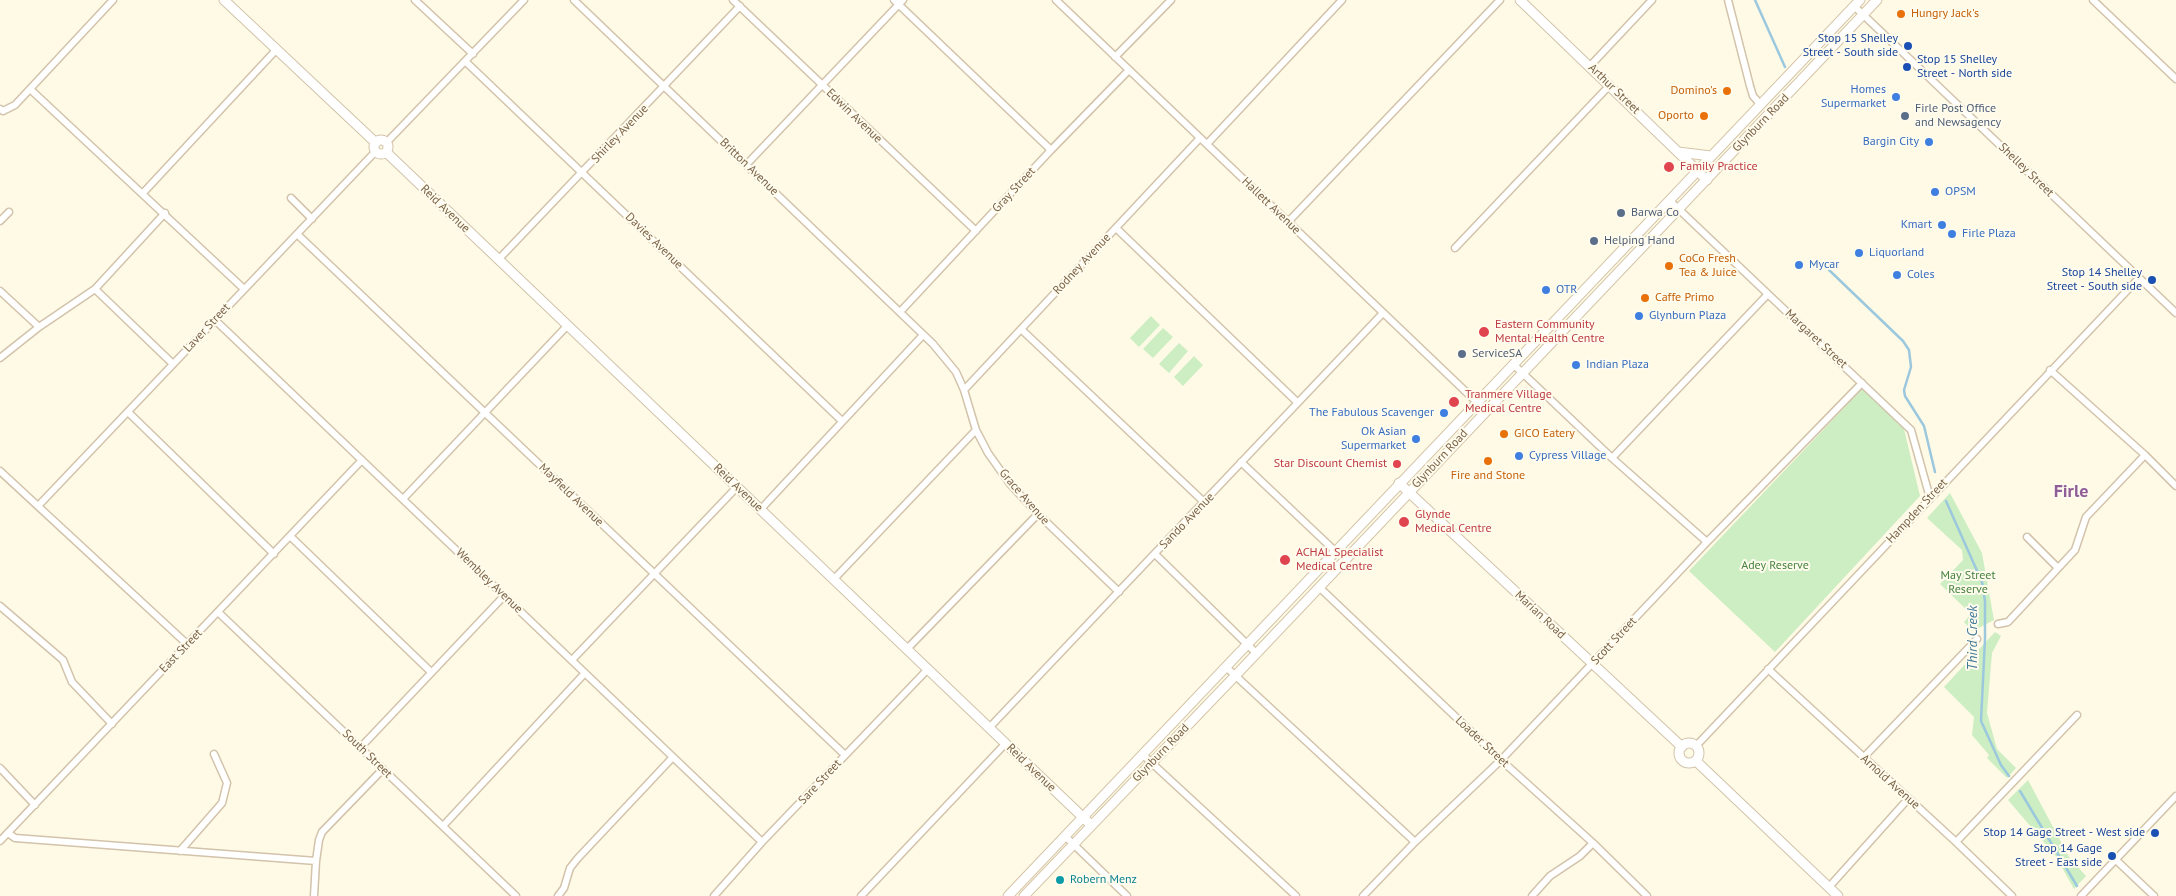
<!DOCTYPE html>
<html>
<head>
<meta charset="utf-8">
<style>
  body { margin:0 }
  canvas { display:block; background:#fffae6 }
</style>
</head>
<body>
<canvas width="2176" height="896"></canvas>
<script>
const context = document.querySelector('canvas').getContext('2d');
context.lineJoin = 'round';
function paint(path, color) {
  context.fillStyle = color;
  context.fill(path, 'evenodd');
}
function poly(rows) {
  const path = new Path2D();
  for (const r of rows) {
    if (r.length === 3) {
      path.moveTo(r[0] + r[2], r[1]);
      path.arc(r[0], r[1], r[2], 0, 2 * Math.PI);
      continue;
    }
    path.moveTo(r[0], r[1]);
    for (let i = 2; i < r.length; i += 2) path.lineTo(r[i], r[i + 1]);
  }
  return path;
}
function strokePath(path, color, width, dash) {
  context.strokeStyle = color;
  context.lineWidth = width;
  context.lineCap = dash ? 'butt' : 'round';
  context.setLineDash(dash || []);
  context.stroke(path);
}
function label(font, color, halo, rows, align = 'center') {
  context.font = font + ' "PT Sans",sans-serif';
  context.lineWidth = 4;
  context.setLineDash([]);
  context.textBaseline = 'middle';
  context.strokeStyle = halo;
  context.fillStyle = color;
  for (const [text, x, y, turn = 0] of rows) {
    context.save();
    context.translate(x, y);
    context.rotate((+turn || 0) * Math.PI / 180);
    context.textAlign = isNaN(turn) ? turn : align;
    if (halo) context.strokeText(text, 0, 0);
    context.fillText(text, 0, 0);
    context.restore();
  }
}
const green = poly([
  [1151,316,1160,325,1139,347,1130,338],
  [1163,328,1173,337,1153,358,1143,349],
  [1179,343,1188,351,1169,373,1159,364],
  [1194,356,1203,365,1183,386,1174,377],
  [1863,388,1904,429,1920,496,1775,652,1689,571],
  [1950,493,1982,553,1994,620,1973,631,1964,622,1971,614,1940,584,1963,560,1962,550,1927,518],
  [1995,632,2001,636,1992,653,1987,713,1997,749,2016,768,2007,778,1987,758,1989,755,1972,735,1974,717,1944,687],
  [2028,780,2069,857,2086,876,2074,889,2055,855,2008,800]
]);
const stream = poly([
  [1755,0,1785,67],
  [1829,270,1903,341,1909,350,1911,367,1904,390,1905,396,1924,426,1935,472],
  [1946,501,1982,582,1985,601,1985,639,1981,721,2001,765,2009,776],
  [2020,791,2077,886]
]);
const minor = poly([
  [415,0,473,54],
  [574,0,933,344,956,372,964,390,976,430,988,453,1010,484,1038,514,1119,592],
  [733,0,976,231],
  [894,0,1051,150],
  [1056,0,1486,411],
  [1728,0,1750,86,1753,96,1761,105],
  [2093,0,2176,79],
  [1854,6,2176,313],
  [1115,57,1171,0],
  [466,62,842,421],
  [1590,66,1652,0],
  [30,89,244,289],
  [0,109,3,111,15,105,113,0],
  [386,143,524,0],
  [1207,144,1342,0],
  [746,165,903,0],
  [143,193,276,50],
  [291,198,312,219],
  [1669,200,1911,430,1930,498],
  [0,221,9,212],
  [1288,222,1500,0],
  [1116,228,1297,402],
  [297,234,845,755],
  [1455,248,1609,86],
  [498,260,740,6],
  [95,289,173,364],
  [0,291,39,327],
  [900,312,1051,150,1129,70],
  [215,320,762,842],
  [1022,330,1204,502],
  [0,358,39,327,95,289,165,213],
  [1513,364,1612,458,1707,542],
  [2050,370,2145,455,2176,486],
  [964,390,1200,138],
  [128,412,274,554],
  [1612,458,1768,294],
  [1241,462,1336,552],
  [0,471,187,644],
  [403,499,567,326],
  [39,505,375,152],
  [760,510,923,335],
  [291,537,431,672],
  [2027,537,2058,568],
  [1155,554,1256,653],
  [834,579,976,430],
  [1319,587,1501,760,1593,843,1647,896],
  [0,606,63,660,72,682,112,724],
  [218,612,516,896],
  [1998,624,2008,622,2075,550,2086,517,2145,455],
  [907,649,1038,514],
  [572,660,737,487],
  [1226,667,1415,842],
  [1768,669,1956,842,2012,896],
  [989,728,1383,313],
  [1696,746,2139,278],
  [360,748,504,596],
  [1142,754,1296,896],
  [1863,758,1977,639],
  [0,768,35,805],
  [443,826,585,673],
  [8,833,15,838,316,861],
  [1065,836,1127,896],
  [0,841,362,460],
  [1956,842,2077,715],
  [180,851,222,803,227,783,214,754],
  [2116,860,2154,896],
  [1829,887,1908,799],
  [314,896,316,861,319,840,322,832,383,769],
  [558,896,564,888,570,868,578,858,673,757],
  [714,896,762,842,928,669],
  [861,896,1006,743],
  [1363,896,1415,842,1501,760,1707,542,1862,383],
  [1532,896,1550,876,1580,856,1593,843],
  [2081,896,2176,796]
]);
const tertiary = poly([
  [224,0,376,143],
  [1520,0,1707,180],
  [381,147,7],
  [386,152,1091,825],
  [1399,483,1682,747],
  [1689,753,10],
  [1696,761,1838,896]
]);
const secondary = poly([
  [1678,152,1711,156],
  [1008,896,1860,0],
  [1024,896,1236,675,1877,0]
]);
const markers = [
  [1901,14,5,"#e8710a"],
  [1908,46,5,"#1a4fb4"],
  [1907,67,5,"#1a4fb4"],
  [1727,91,5,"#e8710a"],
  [1896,97,5,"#3f7fe0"],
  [1704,116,5,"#e8710a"],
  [1905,116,5,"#5c6f8a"],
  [1929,142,5,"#3f7fe0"],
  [1669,167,6,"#e0444e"],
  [1935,192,5,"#3f7fe0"],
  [1621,213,5,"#5c6f8a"],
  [1942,225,5,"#3f7fe0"],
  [1952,234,5,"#3f7fe0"],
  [1594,241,5,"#5c6f8a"],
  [1859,253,5,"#3f7fe0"],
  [1799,265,5,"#3f7fe0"],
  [1669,266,5,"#e8710a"],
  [1897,275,5,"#3f7fe0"],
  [2152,280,5,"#1a4fb4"],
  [1546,290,5,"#3f7fe0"],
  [1645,298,5,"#e8710a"],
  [1639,316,5,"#3f7fe0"],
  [1484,332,6,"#e0444e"],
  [1462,354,5,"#5c6f8a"],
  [1576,365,5,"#3f7fe0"],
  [1454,402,6,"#e0444e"],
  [1444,413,5,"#3f7fe0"],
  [1504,434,5,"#e8710a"],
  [1416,439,5,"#3f7fe0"],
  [1519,456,5,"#3f7fe0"],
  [1488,461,5,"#e8710a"],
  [1397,464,5,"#e0444e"],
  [1404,522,6,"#e0444e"],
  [1285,560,6,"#e0444e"],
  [2155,833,5,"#1a4fb4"],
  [2112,856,5,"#1a4fb4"],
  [1060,880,5,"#0f9aa8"]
];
const foodNames = [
  ["Hungry Jack's",1911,14],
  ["Domino's",1717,91,"right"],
  ["Oporto",1694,116,"right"],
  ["CoCo Fresh",1679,259],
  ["Tea & Juice",1679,273],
  ["Caffe Primo",1655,298],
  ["GICO Eatery",1514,434],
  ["Fire and Stone",1488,476,"center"]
];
const transitNames = [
  ["Stop 15 Shelley",1898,39],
  ["Street - South side",1898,53],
  ["Stop 15 Shelley",1917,60,"left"],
  ["Street - North side",1917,74,"left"],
  ["Stop 14 Shelley",2142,273],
  ["Street - South side",2142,287],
  ["Stop 14 Gage Street - West side",2145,833],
  ["Stop 14 Gage",2102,849],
  ["Street - East side",2102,863]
];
const streetNames = [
  ["Arthur Street",1614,89,44],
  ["Edwin Avenue",854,116,44],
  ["Glynburn Road",1761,123,-46],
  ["Shirley Avenue",620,134,-46],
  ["Britton Avenue",749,167,44],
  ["Shelley Street",2026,170,44],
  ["Gray Street",1014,190,-47],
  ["Hallett Avenue",1271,206,44],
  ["Reid Avenue",445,209,44],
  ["Davies Avenue",654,241,44],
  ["Rodney Avenue",1082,264,-47],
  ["Laver Street",207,328,-47],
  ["Margaret Street",1816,339,43],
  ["Glynburn Road",1440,459,-47],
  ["Reid Avenue",738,488,44],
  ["Mayfield Avenue",571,495,44],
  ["Grace Avenue",1024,497,49],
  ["Hampden Street",1917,511,-47],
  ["Sando Avenue",1187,521,-46],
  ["Wembley Avenue",489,581,44],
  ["Marian Road",1540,615,43],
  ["Scott Street",1614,641,-47],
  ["East Street",181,651,-46],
  ["Loader Street",1482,742,43],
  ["Glynburn Road",1161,753,-46],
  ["South Street",367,754,44],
  ["Reid Avenue",1031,768,44],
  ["Sare Street",820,782,-47],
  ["Arnold Avenue",1890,782,42]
];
const shopNames = [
  ["Homes",1886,90,"right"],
  ["Supermarket",1886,104,"right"],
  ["Bargin City",1919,142,"right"],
  ["OPSM",1945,192],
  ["Kmart",1932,225,"right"],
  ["Firle Plaza",1962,234],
  ["Liquorland",1869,253],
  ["Mycar",1809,265],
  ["Coles",1907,275],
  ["OTR",1556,290],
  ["Glynburn Plaza",1649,316],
  ["Indian Plaza",1586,365],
  ["The Fabulous Scavenger",1434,413,"right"],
  ["Ok Asian",1406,432,"right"],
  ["Supermarket",1406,446,"right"],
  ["Cypress Village",1529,456]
];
const serviceNames = [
  ["Firle Post Office",1915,109],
  ["and Newsagency",1915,123],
  ["Barwa Co",1631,213],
  ["Helping Hand",1604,241],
  ["ServiceSA",1472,354]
];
const healthNames = [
  ["Family Practice",1680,167],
  ["Eastern Community",1495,325],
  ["Mental Health Centre",1495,339],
  ["Tranmere Village",1465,395],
  ["Medical Centre",1465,409],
  ["Star Discount Chemist",1387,464,"right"],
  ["Glynde",1415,515],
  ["Medical Centre",1415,529],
  ["ACHAL Specialist",1296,553],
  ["Medical Centre",1296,567]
];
const parkNames = [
  ["Adey Reserve",1775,566],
  ["May Street",1968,576],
  ["Reserve",1968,590]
];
const cultureNames = [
  ["Robern Menz",1070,880]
];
const waterNames = [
  ["Third Creek",1973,638,-90]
];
const districtNames = [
  ["Firle",2071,492]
];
paint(green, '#cceec2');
strokePath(stream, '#9cc8de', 2.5);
strokePath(minor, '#d2c3aa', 9);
strokePath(tertiary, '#d2c3aa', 11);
strokePath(secondary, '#d5c5a7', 11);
strokePath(minor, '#fff', 6);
strokePath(tertiary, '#fff', 9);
strokePath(secondary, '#fff', 9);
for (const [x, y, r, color] of markers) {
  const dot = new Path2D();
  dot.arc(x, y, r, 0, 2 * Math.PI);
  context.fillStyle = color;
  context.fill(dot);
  strokePath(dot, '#fffcee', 2);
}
label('12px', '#c56008', '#fffcee', foodNames, 'left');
label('12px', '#164399', '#fffcee', transitNames, 'right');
label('12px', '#7b6347', '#fffcee', streetNames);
label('12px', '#366cbe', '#fffcee', shopNames, 'left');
label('12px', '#4e5e75', '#fffcee', serviceNames, 'left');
label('12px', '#be3a42', '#fffcee', healthNames, 'left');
label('12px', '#45823d', '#fffcee', parkNames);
label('12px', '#0d838f', '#fffcee', cultureNames, 'left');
label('italic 14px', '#417999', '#fffcee', waterNames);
label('bold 18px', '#8f5e98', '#fffcee', districtNames);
</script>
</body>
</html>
